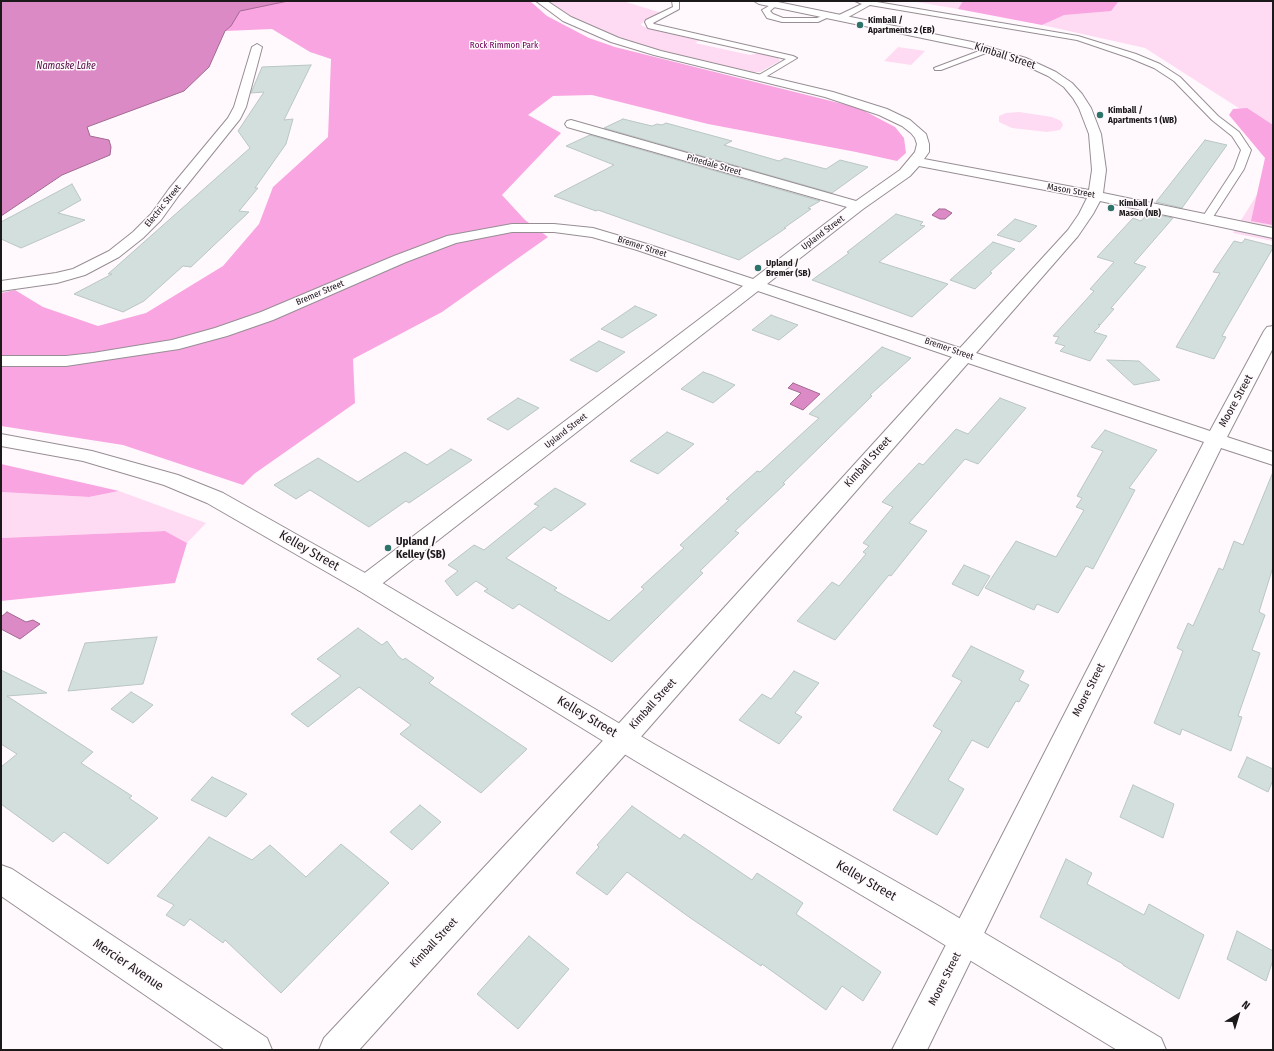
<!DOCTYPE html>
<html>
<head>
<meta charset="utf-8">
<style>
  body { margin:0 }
  #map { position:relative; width:1274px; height:1051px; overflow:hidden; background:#fff9fd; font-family:"Fira Sans Condensed",sans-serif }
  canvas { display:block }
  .frame { position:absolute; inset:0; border:2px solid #1c191b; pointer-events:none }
  .north { position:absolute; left:1218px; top:995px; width:40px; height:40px; -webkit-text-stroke:3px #fff9fd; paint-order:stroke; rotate:38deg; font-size:11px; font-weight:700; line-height:16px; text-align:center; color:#1c191b }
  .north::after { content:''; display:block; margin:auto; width:14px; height:18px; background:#1c191b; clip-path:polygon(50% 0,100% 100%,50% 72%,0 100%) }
</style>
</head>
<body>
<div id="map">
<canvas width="1274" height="1051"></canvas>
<div class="frame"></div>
<div class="north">N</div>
</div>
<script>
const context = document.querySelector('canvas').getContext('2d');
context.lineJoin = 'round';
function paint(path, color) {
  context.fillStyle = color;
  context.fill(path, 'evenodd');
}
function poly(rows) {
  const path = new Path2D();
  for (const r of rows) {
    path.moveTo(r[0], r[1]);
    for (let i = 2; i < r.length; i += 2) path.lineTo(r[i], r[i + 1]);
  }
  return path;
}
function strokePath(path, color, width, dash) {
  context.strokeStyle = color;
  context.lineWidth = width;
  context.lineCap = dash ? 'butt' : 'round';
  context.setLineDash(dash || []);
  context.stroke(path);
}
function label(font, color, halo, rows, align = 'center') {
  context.font = font + ' "Fira Sans Condensed",sans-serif';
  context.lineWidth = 3;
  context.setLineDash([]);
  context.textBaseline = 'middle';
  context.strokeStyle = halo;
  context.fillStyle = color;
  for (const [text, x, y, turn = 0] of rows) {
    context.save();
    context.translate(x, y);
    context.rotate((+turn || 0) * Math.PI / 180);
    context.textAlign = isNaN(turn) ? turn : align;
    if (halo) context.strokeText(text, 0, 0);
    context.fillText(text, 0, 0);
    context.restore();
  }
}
const green = poly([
  [544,1,623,1,662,13,645,21,641,24,642,26,700,40,695,43,750,55,758,53,778,58,780,61,760,72,751,72,664,52,633,44,583,25],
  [911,1,1273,1,1273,130,1145,48,1042,25,1048,22,963,2,958,9],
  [898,47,925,51,911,65,884,61],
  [1019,112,1052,117,1061,121,1063,125,1060,130,1047,132,1012,128,999,122,999,116,1006,113],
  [1273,169,1273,241,1233,233],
  [119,491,206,523,187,543,165,531,1,538,1,492,89,497]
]);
const forest = poly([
  [288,1,530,1,547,16,589,38,615,47,859,108,895,127,904,138,906,153,897,161,856,152,708,124,592,95,553,96,528,115,561,133,502,195,525,220,548,237,442,312,353,359,355,403,254,474,243,485,123,445,1,426,1,293,15,290,43,307,98,326,146,313,223,266,259,224,273,187,328,137,331,59,310,52,272,29,225,31,231,26,237,14,242,10],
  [963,1,1148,1,1118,2,1111,11,1064,15,1042,25,958,9],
  [1247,108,1273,125,1273,225,1251,221,1265,158,1229,115,1233,109],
  [1,464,119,491,89,497,1,492],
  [165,531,187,543,175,583,1,601,1,538]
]);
const water = poly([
  [1,1,288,1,240,11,231,26,225,31,209,67,184,91,87,127,90,136,109,140,111,147,110,155,62,175,1,216,1,1],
  [939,209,945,209,952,213,945,219,940,219,932,215,939,209],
  [793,383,820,394,803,410,790,404,801,393,788,388,793,383],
  [7,612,26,622,33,620,40,624,20,639,1,629,1,617,7,612]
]);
const building = poly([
  [311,65,284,120,293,119,286,144,255,188,258,188,239,211,249,212,191,267,183,266,144,301,123,312,74,294,112,274,108,274,250,148,238,131,264,92,251,93,262,67,311,65],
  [623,119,652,126,657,124,662,125,666,123,732,141,724,145,779,161,785,158,826,169,840,160,868,167,832,193,604,128,623,119],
  [590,135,820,201,808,208,811,209,784,228,786,228,739,260,598,210,596,211,554,196,614,165,566,146,590,135],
  [1205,140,1227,145,1182,208,1156,202,1205,140],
  [72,184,81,200,58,213,85,220,21,248,1,239,1,222,72,184],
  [1148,213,1173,218,1134,263,1146,267,1111,308,1114,309,1100,325,1098,324,1100,326,1094,332,1107,336,1090,361,1060,351,1065,346,1055,343,1059,337,1053,336,1094,291,1090,289,1114,262,1097,257,1133,218,1141,221,1148,213],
  [896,214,923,222,920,225,925,226,879,262,948,284,912,317,812,280,849,253,847,252,896,214],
  [1015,219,1037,226,1020,242,997,235,1015,219],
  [1245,239,1273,246,1273,248,1222,336,1226,337,1214,359,1176,347,1220,273,1213,272,1234,241,1242,243,1245,239],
  [993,242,1015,249,990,272,992,273,975,289,950,280,993,242],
  [635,306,657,315,622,338,601,329,635,306],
  [771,315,798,325,779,340,752,330,771,315],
  [599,341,625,352,597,372,570,360,599,341],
  [882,347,911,358,870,395,872,396,783,483,785,484,735,531,739,533,700,571,703,573,612,662,519,604,513,609,484,591,488,589,476,581,457,596,445,581,458,571,448,565,474,545,484,550,539,506,534,504,555,488,586,504,551,531,544,527,506,558,557,588,554,590,609,621,644,589,641,587,684,548,680,545,729,500,726,499,757,471,760,472,819,418,809,414,882,347],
  [1107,360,1139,361,1160,380,1134,385,1107,360],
  [703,372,712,375,735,385,713,403,681,389,703,372],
  [518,398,539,408,508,430,487,419,518,398],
  [1000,398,1026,408,978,464,965,459,909,523,927,531,891,576,889,575,835,640,797,621,832,582,839,586,866,554,863,552,869,546,863,543,893,507,882,502,919,463,923,465,956,429,968,434,1000,398],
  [1105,430,1157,450,1129,488,1135,490,1093,569,1086,566,1058,613,1037,604,1034,610,985,588,1016,541,1056,557,1084,510,1076,507,1082,498,1077,496,1103,451,1091,447,1105,430],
  [667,432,694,444,658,474,630,461,667,432],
  [451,449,472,460,409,503,406,501,369,527,310,490,296,499,274,485,318,458,358,482,405,452,427,465,451,449],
  [1273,472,1273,567,1259,612,1265,615,1252,650,1260,653,1238,716,1242,717,1231,751,1182,729,1180,735,1154,723,1183,651,1177,648,1188,623,1193,626,1219,568,1223,570,1234,541,1243,545,1273,472],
  [964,565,990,576,978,596,952,584,964,565],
  [358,628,382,645,387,641,398,656,403,660,405,658,434,678,429,683,527,749,481,793,400,734,411,725,359,687,308,727,291,714,341,676,317,659,358,628],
  [157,637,143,684,68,691,85,643,157,637],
  [971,646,1024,671,1019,680,1029,685,1019,702,1016,701,988,748,972,740,948,780,964,789,937,835,893,810,942,731,933,726,962,681,952,676,971,646],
  [1,670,47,693,7,696,93,752,81,763,132,796,129,798,158,818,108,864,64,832,53,842,1,804,1,767,17,754,1,744,1,670],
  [794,671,819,683,795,713,802,717,779,744,739,720,762,694,771,699,794,671],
  [131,692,153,705,133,723,111,709,131,692],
  [1247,757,1273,769,1273,780,1268,792,1238,777,1247,757],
  [212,777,247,794,226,817,191,800,212,777],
  [1133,785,1174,804,1163,838,1120,817,1133,785],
  [420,805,441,822,412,850,390,832,420,805],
  [632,806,680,839,684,834,752,880,757,873,803,903,796,914,881,972,863,1001,842,986,826,1010,762,964,761,966,689,917,627,872,607,895,576,873,599,847,597,845,632,806],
  [209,837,252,860,270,845,306,877,341,844,389,883,281,993,225,940,223,943,190,919,184,926,166,915,174,905,157,896,209,837],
  [1066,859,1092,873,1087,884,1144,915,1149,904,1204,935,1179,999,1123,965,1123,964,1040,917,1066,859],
  [1237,931,1273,951,1273,960,1266,981,1227,959,1237,931],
  [529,936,569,969,518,1029,477,994,529,936]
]);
const lane = poly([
  [672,1,679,2,679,9,653,23,654,24,793,56,797,58,762,79,759,79,758,77,759,75,786,59,648,28,645,22,646,20,673,7,672,1],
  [855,1,871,1,1078,36,1136,54,1160,64,1180,77,1218,116,1239,132,1251,150,1244,169,1211,220,1203,220,1202,218,1234,169,1241,150,1232,136,1212,120,1174,81,1154,68,1130,58,1077,40,870,5,843,20,837,20,837,16,862,4,855,1],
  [774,3,777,5,770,11,773,14,783,18,817,18,827,14,831,16,818,22,782,22,767,18,762,10,774,3],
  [987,48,990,48,994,50,941,70,935,70,934,68,987,48]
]);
const street = poly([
  [536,1,547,1,571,17,619,38,661,51,833,92,887,109,910,120,926,134,929,144,929,152,924,159,1089,190,1092,170,1089,134,1079,108,1073,98,1064,87,1048,76,1018,62,970,48,759,4,754,1,773,1,972,42,1026,58,1056,72,1072,83,1082,94,1091,108,1101,134,1106,170,1103,193,1273,228,1273,238,1100,201,1093,214,1078,236,976,353,1210,431,1264,331,1267,327,1273,326,1273,348,1227,437,1273,452,1273,465,1221,448,927,1050,892,1050,1204,442,968,363,632,747,359,1050,319,1050,324,1038,612,731,952,357,758,291,374,590,366,592,358,590,354,584,358,578,743,286,637,250,592,237,554,232,512,232,456,243,406,262,273,320,227,336,179,349,66,366,1,366,1,356,66,356,93,353,172,340,215,328,261,312,394,256,447,236,512,224,554,224,593,228,647,244,753,279,847,207,567,127,565,124,567,121,571,120,856,201,900,170,915,152,917,144,915,138,911,133,902,126,879,115,825,97,654,55,611,42,563,21,536,1],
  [919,166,1087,198,1079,214,1068,230,960,348,767,284,863,209,910,176,919,166],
  [257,44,262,47,246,107,240,119,179,195,161,220,143,238,119,257,85,275,57,283,1,291,1,281,56,273,73,269,109,251,133,232,151,214,169,189,228,118,234,107,252,47,257,44],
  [1,865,12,869,267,1038,272,1050,225,1050,1,896,1,865]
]);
const secondary = poly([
  [1,434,92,451,178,475,223,493,374,578,654,744,939,906,1161,1038,1166,1050,1117,1050,917,928,634,760,358,590,207,503,164,485,83,461,1,446,1,434]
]);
const markers = [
  [860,25,4,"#2d7369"],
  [1100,115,4,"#2d7369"],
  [1111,208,4,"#2d7369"],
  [758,268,4,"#2d7369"],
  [388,548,4,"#2d7369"]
];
const farPoinames = [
  ["Kimball /",868,20],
  ["Apartments 2 (EB)",868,30],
  ["Kimball /",1108,110],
  ["Apartments 1 (WB)",1108,120],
  ["Kimball /",1119,203],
  ["Mason (NB)",1119,213],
  ["Upland /",766,263],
  ["Bremer (SB)",766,273]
];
const farParknames = [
  ["Rock Rimmon Park",504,45]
];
const farStreetnames = [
  ["Pinedale Street",714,165,16],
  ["Mason Street",1071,191,10],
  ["Electric Street",163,206,-51],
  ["Upland Street",823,233,-37],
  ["Bremer Street",642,247,18],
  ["Bremer Street",320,293,-23],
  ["Bremer Street",949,349,19],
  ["Upland Street",566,431,-38]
];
const farWaternames = [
  ["Namaske Lake",66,66]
];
const streetNames = [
  ["Kimball Street",1005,56,18],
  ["Moore Street",1236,401,-61],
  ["Kimball Street",868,462,-48],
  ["Moore Street",1089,690,-63],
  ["Kimball Street",653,704,-48],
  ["Kimball Street",434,943,-47],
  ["Moore Street",945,979,-63]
];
const poiNames = [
  ["Upland /",396,542],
  ["Kelley (SB)",396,555]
];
const nearStreetnames = [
  ["Kelley Street",309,551,30],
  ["Kelley Street",587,717,31],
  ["Kelley Street",866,881,30],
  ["Mercier Avenue",128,965,34]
];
paint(green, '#fedbf2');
paint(forest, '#f9a5e1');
paint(water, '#dc8ac5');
strokePath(water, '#a26892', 1);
paint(building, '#d3dfdd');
strokePath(building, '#b9c6c3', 1);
strokePath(lane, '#978e94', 2);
strokePath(street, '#978e94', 2);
strokePath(secondary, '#978e94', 2);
paint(lane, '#fff');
paint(street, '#fff');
paint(secondary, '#fff');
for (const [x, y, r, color] of markers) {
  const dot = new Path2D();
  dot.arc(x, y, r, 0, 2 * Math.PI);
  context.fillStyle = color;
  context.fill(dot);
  strokePath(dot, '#fff9fd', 1.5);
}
label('bold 9px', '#1c191b', '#fff9fd', farPoinames, 'left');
label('9px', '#690156', '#fff9fd', farParknames);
label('9px', '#1c191b', '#fff9fd', farStreetnames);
label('italic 10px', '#550b46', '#fff9fd', farWaternames);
label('11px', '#1c191b', '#fff9fd', streetNames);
label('bold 11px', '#1c191b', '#fff9fd', poiNames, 'left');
label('13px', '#1c191b', '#fff9fd', nearStreetnames);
</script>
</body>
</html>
